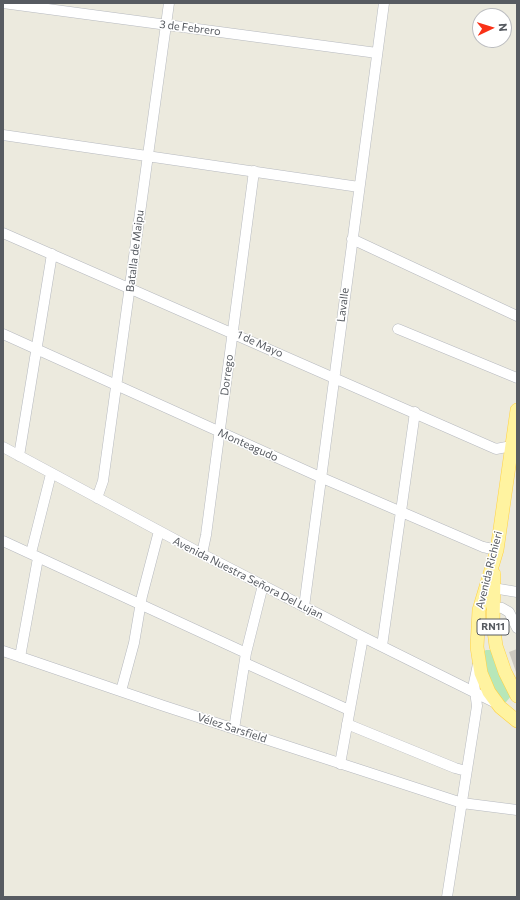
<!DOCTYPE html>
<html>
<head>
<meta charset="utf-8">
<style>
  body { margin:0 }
  #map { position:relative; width:520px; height:900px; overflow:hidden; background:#eceade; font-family:Commissioner,sans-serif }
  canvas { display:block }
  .frame { position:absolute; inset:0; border:4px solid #575b61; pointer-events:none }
  .north { position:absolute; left:472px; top:8px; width:40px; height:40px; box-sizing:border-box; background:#fff; border:1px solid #bcbdc0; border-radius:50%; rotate:86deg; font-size:11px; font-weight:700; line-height:16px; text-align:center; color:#575b61 }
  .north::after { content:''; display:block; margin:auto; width:14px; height:18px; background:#f93117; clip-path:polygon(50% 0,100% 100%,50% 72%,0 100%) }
</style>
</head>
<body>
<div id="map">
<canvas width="520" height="900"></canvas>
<div class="frame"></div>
<div class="north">N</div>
</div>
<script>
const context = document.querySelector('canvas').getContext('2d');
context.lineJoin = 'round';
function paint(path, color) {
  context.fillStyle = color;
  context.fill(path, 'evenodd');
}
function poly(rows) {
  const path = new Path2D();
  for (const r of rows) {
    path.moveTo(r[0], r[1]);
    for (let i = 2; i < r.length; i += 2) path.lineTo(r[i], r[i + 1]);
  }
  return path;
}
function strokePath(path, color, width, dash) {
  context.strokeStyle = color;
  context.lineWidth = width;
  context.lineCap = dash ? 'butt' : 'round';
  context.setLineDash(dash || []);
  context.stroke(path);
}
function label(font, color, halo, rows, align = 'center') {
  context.font = font + ' Commissioner,sans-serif';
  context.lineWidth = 3;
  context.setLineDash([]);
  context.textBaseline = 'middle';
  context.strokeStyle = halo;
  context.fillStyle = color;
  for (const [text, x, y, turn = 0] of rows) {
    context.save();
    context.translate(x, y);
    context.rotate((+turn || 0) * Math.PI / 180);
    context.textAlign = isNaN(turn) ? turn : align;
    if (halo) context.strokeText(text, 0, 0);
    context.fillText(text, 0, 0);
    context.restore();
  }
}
const green = poly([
  [486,650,491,650,512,695,506,702,502,703,488,683,483,652]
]);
const building = poly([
  [517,649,517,672,516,672,509,652]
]);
const minor = poly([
  [3,3,377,53],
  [3,135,359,187],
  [3,233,496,449,517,445],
  [352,239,517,316],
  [398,329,517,378],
  [3,334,320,477,483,547,497,550],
  [3,447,202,554,363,637,496,703],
  [19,456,52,254],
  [97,498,103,481,169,3],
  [3,541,246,653],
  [31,553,51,474],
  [202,554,206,535,254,171],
  [493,588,517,592],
  [304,607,384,3],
  [493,607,502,608,509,612,517,628],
  [382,646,415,412],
  [3,651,164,706,462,803,517,810],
  [20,657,38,558],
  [245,663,349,710],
  [121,691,134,643,142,596,159,531],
  [347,724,455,768,466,771],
  [234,729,246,653,263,585],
  [340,764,363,637],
  [447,897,477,706,474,683,478,664]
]);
const major = poly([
  [517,410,497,550,479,610,477,647,481,673,489,692,500,707,517,721],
  [494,574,493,623,496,646,505,672,517,696]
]);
const shields = [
  [493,627,32]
];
const shieldNames = [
  ["RN11",493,627]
];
const streetNames = [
  ["3 de Febrero",190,28,7],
  ["Batalla de Maipu",135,251,-83],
  ["Lavalle",343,305,-83],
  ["1 de Mayo",260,344,24],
  ["Dorrego",227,375,-83],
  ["Monteagudo",248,445,24],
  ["Avenida Richieri",489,570,-76],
  ["Avenida Nuestra Señora Del Lujan",248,578,27],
  ["Vélez Sarsfield",232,728,18]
];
paint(green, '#b7e7b9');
paint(building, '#ccc8bf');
strokePath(minor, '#b6b9bf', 11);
strokePath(major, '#ffd244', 14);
strokePath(minor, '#fff', 10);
strokePath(major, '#fff3a0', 13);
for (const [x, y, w] of shields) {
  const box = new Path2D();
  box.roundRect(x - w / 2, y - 8, w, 16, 3);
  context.fillStyle = '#fff';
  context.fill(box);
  strokePath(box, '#575b61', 1);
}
label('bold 10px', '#575b61', null, shieldNames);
label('11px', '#575b61', '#fff', streetNames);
</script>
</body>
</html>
